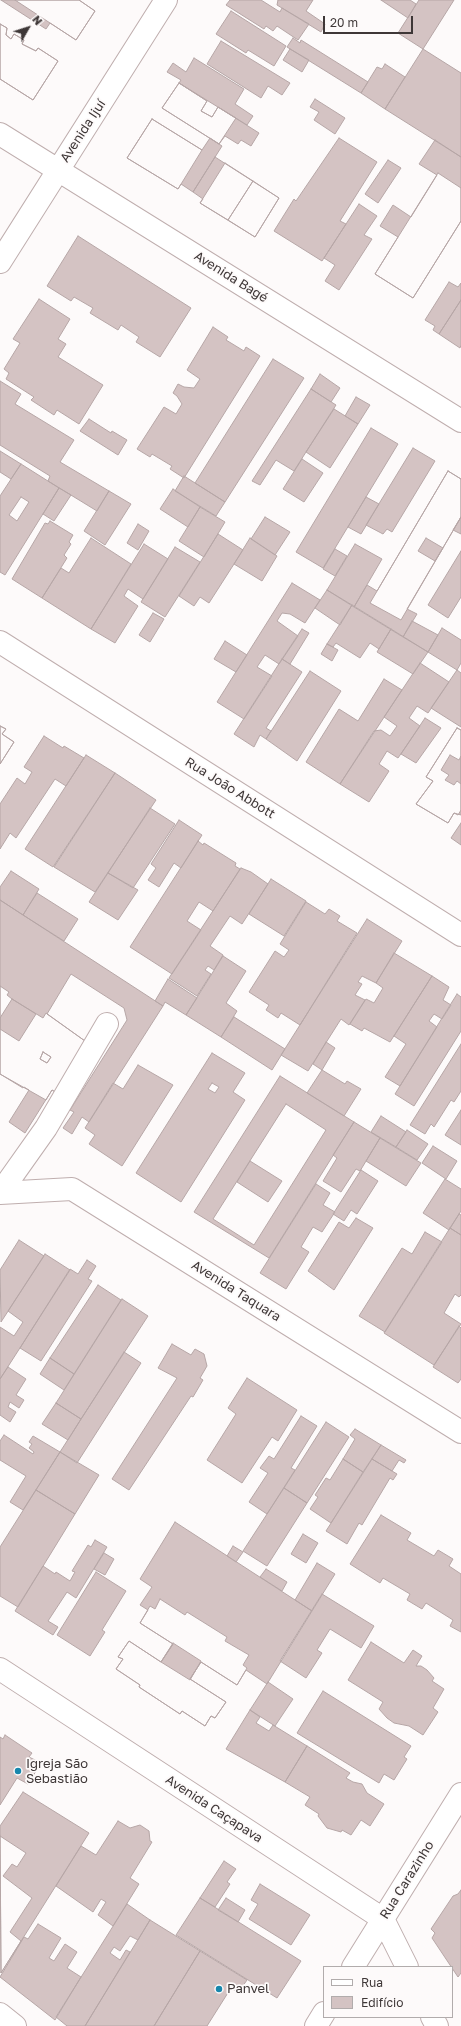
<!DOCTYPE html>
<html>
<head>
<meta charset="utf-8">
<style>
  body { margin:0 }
  #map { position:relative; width:461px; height:2026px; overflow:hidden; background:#fdfafa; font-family:"Golos Text",sans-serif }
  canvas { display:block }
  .legend { position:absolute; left:323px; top:1966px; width:130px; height:52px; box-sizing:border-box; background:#fdfafa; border:1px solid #b1acac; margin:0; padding:5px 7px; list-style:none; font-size:12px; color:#3e3737 }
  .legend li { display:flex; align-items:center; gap:8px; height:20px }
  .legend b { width:20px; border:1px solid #b1acac }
  .north { position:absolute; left:8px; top:8px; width:40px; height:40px; -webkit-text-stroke:3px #fdfafa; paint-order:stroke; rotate:51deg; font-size:11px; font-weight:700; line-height:16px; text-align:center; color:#3e3737 }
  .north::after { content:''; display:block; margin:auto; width:14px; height:18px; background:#3e3737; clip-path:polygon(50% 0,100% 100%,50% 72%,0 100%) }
  .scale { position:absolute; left:323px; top:16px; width:90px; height:18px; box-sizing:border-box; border:2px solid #3e3737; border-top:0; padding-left:5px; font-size:12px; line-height:14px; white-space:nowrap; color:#3e3737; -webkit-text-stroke:3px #fdfafa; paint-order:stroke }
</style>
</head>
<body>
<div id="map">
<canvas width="461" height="2026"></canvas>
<ul class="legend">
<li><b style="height:5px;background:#fff"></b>Rua</li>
<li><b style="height:11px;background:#d4c3c3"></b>Edifício</li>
</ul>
<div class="north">N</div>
<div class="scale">20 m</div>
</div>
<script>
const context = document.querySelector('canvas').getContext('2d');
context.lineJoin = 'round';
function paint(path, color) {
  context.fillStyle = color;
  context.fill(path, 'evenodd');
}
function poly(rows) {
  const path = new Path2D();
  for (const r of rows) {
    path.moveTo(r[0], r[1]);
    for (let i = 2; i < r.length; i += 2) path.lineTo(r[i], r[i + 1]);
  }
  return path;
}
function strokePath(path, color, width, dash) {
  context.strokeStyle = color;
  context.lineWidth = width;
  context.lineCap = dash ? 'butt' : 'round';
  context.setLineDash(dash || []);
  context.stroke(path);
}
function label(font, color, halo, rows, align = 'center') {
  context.font = font + ' "Golos Text",sans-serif';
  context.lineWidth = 3.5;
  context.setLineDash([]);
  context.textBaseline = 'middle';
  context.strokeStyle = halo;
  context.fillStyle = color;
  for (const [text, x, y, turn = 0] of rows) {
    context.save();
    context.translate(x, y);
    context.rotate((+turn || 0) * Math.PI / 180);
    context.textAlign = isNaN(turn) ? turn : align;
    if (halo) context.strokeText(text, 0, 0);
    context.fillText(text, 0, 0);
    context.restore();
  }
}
const building = poly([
  [1,0,79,0,95,11,76,40,50,23,46,29,1,0],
  [15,0,79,0,95,11,76,40,15,0],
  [230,0,261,0,280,12,282,8,309,24,298,40,277,26,273,31,266,26,264,29,226,5,230,0],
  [278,0,313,0,306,11,325,24,321,32,277,5,278,0],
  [381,0,410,0,416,4,408,18,381,0],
  [419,0,454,0,423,49,398,33,419,0],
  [231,11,286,46,274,66,248,50,246,53,216,34,231,11],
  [0,24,7,28,6,35,11,39,14,34,24,40,22,44,36,51,38,48,58,61,33,100,0,79,0,24],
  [0,24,7,28,6,35,11,39,14,34,24,40,22,44,36,51,38,48,58,61,33,100,0,79,0,24],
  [293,38,300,43,301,40,368,82,361,93,287,47,293,38],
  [221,41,290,83,282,95,268,86,261,98,207,64,221,41],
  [290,49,309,60,302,72,283,60,290,49],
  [423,49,461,73,461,157,385,109,423,49],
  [194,58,244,89,235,104,253,116,247,125,179,83,181,80,167,72,173,63,186,72,194,58],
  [385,64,405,77,385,109,361,93,377,67,382,69,385,64],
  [179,83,207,101,201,111,212,117,218,107,236,118,219,144,162,108,179,83],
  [179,83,207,101,201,111,212,117,218,107,259,133,251,146,241,140,238,144,225,136,219,144,162,108,179,83],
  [315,99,345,118,335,134,314,120,319,112,310,107,315,99],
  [152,119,202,150,210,138,222,146,193,192,181,184,178,189,127,158,152,119],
  [152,119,202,150,178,189,127,158,152,119],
  [339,138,377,162,340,221,346,224,322,261,274,231,294,199,296,201,339,138],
  [435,140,461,157,461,221,413,298,375,274,398,237,380,226,393,205,411,217,437,175,419,164,435,140],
  [215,157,279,198,255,237,200,203,203,199,193,192,215,157],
  [388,160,401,168,378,203,365,194,388,160],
  [225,163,253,181,228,220,200,203,225,163],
  [438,173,461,188,461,221,413,298,375,274,438,173],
  [253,181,279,198,255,237,228,220,253,181],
  [359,204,377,216,364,235,372,239,339,290,325,281,335,265,324,258,359,204],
  [78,236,191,308,160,357,136,342,139,337,121,325,118,330,90,313,93,308,74,297,71,301,47,286,78,236],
  [449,282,458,287,461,283,461,300,439,334,433,330,435,326,425,320,449,282],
  [39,299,70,319,58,339,66,344,58,357,103,385,79,424,57,410,54,415,31,400,34,397,6,379,9,373,4,369,20,343,13,339,39,299],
  [461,300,461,345,460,348,439,334,461,300],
  [213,327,228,337,226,340,244,351,246,347,260,356,184,478,170,469,172,466,152,454,150,457,137,449,164,407,176,414,182,404,177,396,173,393,178,384,184,387,194,388,200,379,187,370,213,327],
  [273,359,304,378,225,502,195,483,273,359],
  [320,374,340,388,331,402,311,389,320,374],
  [0,381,21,394,15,404,74,440,60,462,109,491,97,511,48,481,50,476,0,445,0,381],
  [311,389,336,405,306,452,294,471,276,460,260,485,252,481,311,389],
  [356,397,370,405,358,424,345,416,356,397],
  [334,409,358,424,330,468,306,452,334,409],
  [89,419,111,433,112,431,127,440,118,455,80,431,89,419],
  [371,428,398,444,323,568,296,552,371,428],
  [413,448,435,461,392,532,387,529,383,534,366,525,413,448],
  [0,451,21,464,11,479,0,472,0,451],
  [302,459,323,473,304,502,283,489,302,459],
  [21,464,59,488,5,575,0,572,0,496,21,464],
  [21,497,29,502,17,521,9,515,21,497],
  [448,471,461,479,461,517,401,620,370,603,448,471],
  [448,471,461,479,461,517,407,609,417,614,403,637,354,607,367,585,377,591,448,471],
  [184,476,225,502,216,516,175,491,184,476],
  [59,488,71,495,54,521,43,514,59,488],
  [173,489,200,507,188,527,160,509,173,489],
  [109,491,131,504,105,545,84,531,109,491],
  [366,497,379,504,361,534,348,527,366,497],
  [200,507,225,522,204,557,179,541,200,507],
  [265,517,290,532,275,555,251,539,265,517],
  [461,517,461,534,453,530,461,517],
  [50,521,73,535,69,542,71,544,64,555,67,558,42,598,12,579,45,523,48,524,50,521],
  [138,524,149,531,138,550,127,543,138,524],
  [218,534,243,550,209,603,200,597,194,606,179,596,218,534],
  [91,538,131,564,91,629,42,598,61,568,69,573,91,538],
  [250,538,277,556,262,581,234,564,250,538],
  [426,538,443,548,435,561,418,551,426,538],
  [144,544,168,559,143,599,128,589,124,596,138,606,115,643,91,629,144,544],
  [355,544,382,559,354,607,327,590,355,544],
  [175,547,200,562,165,617,141,602,175,547],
  [335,549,347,556,335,576,323,569,335,549],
  [461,551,461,597,448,618,428,605,461,551],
  [292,583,320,600,305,623,290,614,282,613,277,621,298,636,279,664,265,655,257,667,272,676,244,719,217,702,292,583],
  [327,590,352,605,340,625,315,608,327,590],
  [352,605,391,629,379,649,370,643,360,658,336,643,333,647,327,644,352,605],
  [153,613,164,619,150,642,139,635,153,613],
  [412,621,438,635,428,652,403,637,412,621],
  [442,628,461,640,461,663,457,670,428,652,442,628],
  [302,629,309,633,290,664,282,659,302,629],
  [391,629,428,652,413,674,377,652,391,629],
  [225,641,247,655,236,672,214,659,225,641],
  [327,644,338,650,332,661,321,654,327,644],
  [282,659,302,672,266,728,271,731,266,739,260,735,254,747,234,734,282,659],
  [420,663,449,682,428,713,417,706,409,718,420,726,398,758,387,751,379,764,389,771,369,802,340,784,374,731,381,730,390,736,397,726,384,717,420,663],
  [457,670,461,673,461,727,431,708,457,670],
  [310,671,341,691,297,761,266,739,310,671],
  [384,679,402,690,340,784,306,762,339,709,358,721,384,679],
  [425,718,441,728,416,763,401,754,425,718],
  [0,726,6,729,2,734,14,742,0,764,0,726],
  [0,726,6,729,2,734,14,742,0,764,0,726],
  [457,728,461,730,461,810,458,815,454,813,448,823,416,804,433,781,426,777,457,728],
  [457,728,461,730,461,815,454,813,448,823,416,804,433,781,426,777,457,728],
  [44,736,63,748,64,746,84,758,66,786,55,779,16,838,10,833,0,849,0,804,17,778,25,784,32,772,24,767,44,736],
  [86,755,115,773,53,867,25,849,86,755],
  [450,755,459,760,461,756,461,784,457,781,454,785,445,780,449,775,441,770,450,755],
  [115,773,156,800,95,892,54,867,115,773],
  [150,808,175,824,133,888,108,873,150,808],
  [179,820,202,835,181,868,174,863,159,887,148,880,156,868,151,864,179,820],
  [461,823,461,845,451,838,461,823],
  [198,841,203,845,204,843,236,863,235,866,240,869,213,911,199,902,187,921,201,930,172,974,130,947,198,841],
  [241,868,251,872,268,884,242,924,230,916,210,946,223,955,214,970,208,966,205,970,211,974,197,996,169,978,241,868],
  [11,871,39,889,23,915,0,900,0,887,11,871],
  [108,873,138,890,118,920,89,902,108,873],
  [271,879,306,901,284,936,249,914,271,879],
  [37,893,78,919,64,941,23,915,37,893],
  [0,900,163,1006,89,1122,82,1117,72,1134,63,1128,74,1112,70,1110,127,1020,124,1008,71,974,47,1014,85,1041,57,1093,52,1090,25,1133,9,1122,29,1090,24,1087,23,1088,0,1074,0,900],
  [43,1052,51,1057,47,1063,40,1059,43,1052],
  [306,902,325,914,329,909,340,916,337,921,357,933,300,1025,281,1013,278,1018,266,1010,269,1005,249,992,275,951,284,957,289,950,280,944,306,902],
  [367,919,402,941,376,983,362,976,358,982,362,984,355,995,365,1000,349,1025,341,1019,308,1071,281,1055,367,919],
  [394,953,432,976,390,1042,364,1028,362,1031,350,1024,366,999,374,1003,383,988,376,983,394,953],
  [223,956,246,971,226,1003,237,1011,221,1037,186,1015,223,956],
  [432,976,449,987,443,1000,451,1005,442,1019,434,1014,429,1021,437,1027,400,1086,385,1077,406,1044,394,1036,432,976],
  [168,979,197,998,186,1015,165,1002,163,1006,155,1001,168,979],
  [0,986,9,992,7,995,12,999,43,1018,46,1013,85,1041,57,1093,52,1090,46,1100,0,1074,0,986],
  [43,1052,51,1057,47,1063,40,1059,43,1052],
  [457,994,461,997,461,1031,414,1106,395,1094,457,994],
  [12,999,36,1014,19,1041,0,1029,0,1018,12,999],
  [234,1017,285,1049,272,1070,221,1037,234,1017],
  [326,1042,335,1048,322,1070,313,1064,326,1042],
  [461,1044,461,1091,454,1102,451,1100,434,1127,431,1124,425,1134,410,1125,461,1044],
  [212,1053,245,1073,233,1092,245,1100,181,1202,136,1173,212,1053],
  [212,1083,219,1087,215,1093,208,1089,212,1083],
  [138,1065,173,1085,122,1166,89,1144,95,1135,85,1128,113,1083,123,1089,138,1065],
  [322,1070,345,1084,347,1081,361,1089,344,1116,307,1093,322,1070],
  [280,1076,354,1122,269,1258,194,1212,280,1076],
  [286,1104,326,1130,254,1245,213,1219,286,1104],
  [461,1110,461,1145,445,1135,461,1110],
  [381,1116,406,1132,396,1147,371,1132,381,1116],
  [354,1122,380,1138,360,1171,356,1169,341,1192,323,1181,337,1158,333,1155,354,1122],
  [407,1130,428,1144,417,1160,396,1147,407,1130],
  [380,1138,421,1163,406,1186,366,1161,380,1138],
  [433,1146,457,1161,446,1179,422,1163,433,1146],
  [250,1161,282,1181,268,1202,237,1182,250,1161],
  [361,1170,378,1181,357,1214,351,1210,344,1221,333,1214,361,1170],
  [445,1179,461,1189,461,1211,449,1230,423,1213,445,1179],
  [316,1184,330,1193,323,1205,335,1212,322,1232,313,1227,301,1247,309,1252,286,1289,260,1273,316,1184],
  [459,1214,461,1215,461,1235,450,1228,459,1214],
  [356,1218,373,1228,334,1290,308,1271,339,1222,349,1228,356,1218],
  [450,1228,461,1235,461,1295,459,1297,455,1294,444,1313,461,1324,434,1365,384,1333,450,1228],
  [425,1232,442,1242,385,1332,359,1316,402,1248,412,1254,425,1232],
  [19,1240,44,1256,1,1322,0,1270,19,1240],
  [45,1254,70,1270,0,1379,0,1327,14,1336,23,1322,8,1311,45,1254],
  [87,1260,96,1266,88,1279,92,1281,41,1361,20,1348,70,1269,78,1274,87,1260],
  [98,1285,121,1300,74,1374,50,1358,98,1285],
  [122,1299,148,1316,81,1419,56,1403,122,1299],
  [459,1326,461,1328,461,1379,458,1383,433,1367,459,1326],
  [172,1344,191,1355,195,1349,204,1354,207,1366,200,1378,203,1380,193,1397,191,1396,129,1490,112,1479,177,1378,158,1368,172,1344],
  [124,1352,141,1363,77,1463,60,1452,124,1352],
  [50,1358,74,1374,64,1390,40,1374,50,1358],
  [8,1367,26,1379,16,1395,24,1400,19,1408,10,1402,8,1407,16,1412,10,1422,0,1415,0,1379,8,1367],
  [247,1378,297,1410,278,1441,272,1437,242,1483,207,1460,236,1414,228,1408,247,1378],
  [56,1403,81,1419,68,1440,42,1424,56,1403],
  [301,1416,317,1426,291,1468,295,1470,267,1514,249,1502,268,1473,260,1468,269,1456,274,1459,301,1416],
  [326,1422,349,1437,307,1503,284,1488,326,1422],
  [355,1429,381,1445,363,1472,343,1459,355,1439,350,1435,355,1429],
  [4,1435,33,1454,34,1452,29,1448,32,1444,29,1442,33,1436,60,1452,23,1510,10,1502,26,1476,0,1460,0,1441,4,1435],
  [381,1445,406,1460,404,1463,399,1460,392,1471,372,1459,381,1445],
  [60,1452,99,1475,75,1514,36,1490,60,1452],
  [343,1459,363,1472,331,1523,310,1509,318,1497,315,1495,326,1478,330,1480,343,1459],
  [372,1459,397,1474,393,1480,390,1478,362,1525,359,1523,347,1544,326,1531,372,1459],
  [284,1488,307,1503,267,1566,243,1551,284,1488],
  [36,1490,75,1514,18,1607,0,1596,0,1547,36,1490],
  [381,1515,411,1533,407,1540,434,1556,438,1550,453,1559,449,1566,461,1574,461,1632,450,1626,453,1620,426,1603,422,1609,407,1600,410,1594,383,1578,380,1583,350,1564,381,1515],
  [175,1522,312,1611,267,1684,246,1670,237,1685,201,1662,190,1679,226,1702,215,1718,211,1716,205,1726,182,1711,180,1714,139,1687,140,1685,116,1669,123,1659,118,1657,129,1641,161,1662,173,1644,140,1623,148,1610,140,1605,152,1587,140,1579,175,1522],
  [303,1534,318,1543,306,1563,291,1554,303,1534],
  [95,1540,107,1547,76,1598,67,1592,48,1621,58,1627,53,1635,15,1611,43,1566,55,1574,56,1572,70,1581,75,1572,72,1571,88,1545,91,1547,95,1540],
  [233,1546,243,1552,236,1562,227,1556,233,1546],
  [104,1553,114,1559,105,1575,94,1569,104,1553],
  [317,1563,335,1574,312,1611,295,1600,317,1563],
  [266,1569,287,1582,282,1591,260,1577,266,1569],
  [96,1572,126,1591,102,1630,105,1632,90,1656,57,1635,96,1572],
  [322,1594,374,1626,361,1648,330,1629,317,1650,322,1653,306,1678,280,1661,322,1594],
  [160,1599,185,1615,187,1612,227,1637,225,1641,249,1655,243,1665,247,1668,237,1685,201,1662,190,1679,226,1702,215,1718,211,1716,205,1726,182,1711,180,1714,139,1687,140,1685,116,1669,123,1659,118,1657,129,1641,161,1662,173,1644,140,1623,150,1606,155,1609,160,1599],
  [371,1642,404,1663,413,1650,422,1656,416,1666,421,1666,427,1670,434,1678,432,1681,444,1689,433,1708,438,1712,423,1735,409,1726,394,1723,387,1718,379,1709,383,1702,348,1680,371,1642],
  [173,1643,201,1661,190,1680,161,1662,173,1643],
  [268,1682,293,1699,275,1726,250,1710,268,1682],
  [323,1691,411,1746,404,1757,407,1759,394,1780,384,1774,379,1783,297,1733,323,1691],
  [250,1710,260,1717,256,1723,269,1731,273,1725,307,1746,285,1782,226,1749,250,1710],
  [5,1735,32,1753,29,1757,41,1763,28,1784,17,1778,0,1805,0,1737,3,1739,5,1735],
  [307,1746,350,1773,346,1778,353,1782,362,1784,367,1793,384,1804,370,1826,361,1820,351,1835,342,1830,341,1832,327,1828,318,1816,319,1814,305,1805,310,1797,285,1782,307,1746],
  [23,1792,89,1833,1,1973,0,1826,23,1792],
  [118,1821,130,1828,140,1825,149,1831,150,1841,152,1842,130,1878,139,1884,113,1926,98,1915,106,1902,101,1899,93,1912,56,1886,81,1846,96,1855,118,1821],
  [0,1836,26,1853,17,1867,12,1864,3,1876,32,1898,10,1932,21,1941,1,1973,0,1836],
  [224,1861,236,1869,227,1882,230,1884,215,1907,200,1898,224,1861],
  [260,1884,310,1915,291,1945,249,1919,258,1904,251,1900,260,1884],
  [461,1890,461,1973,458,1977,432,1938,435,1933,431,1929,453,1896,458,1894,461,1890],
  [200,1898,301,1961,277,1998,176,1935,200,1898],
  [226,1898,245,1910,238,1922,218,1910,226,1898],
  [127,1904,150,1920,138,1940,130,1936,120,1951,114,1947,110,1953,120,1960,126,1950,130,1952,85,2026,67,2026,56,2017,127,1904],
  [150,1920,200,1951,154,2026,85,2026,150,1920],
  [38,1924,61,1938,49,1958,54,1961,65,1944,77,1952,67,1968,81,1977,55,2020,0,1977,24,1937,28,1939,38,1924],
  [200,1951,247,1980,238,1993,231,1988,207,2026,154,2026,200,1951]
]);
const minor = poly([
  [0,134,461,421],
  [0,262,166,0],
  [0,642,461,935],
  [0,1193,72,1189,461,1432],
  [0,1193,46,1128,107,1024],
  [0,1669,383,1919,407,1967],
  [353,1967,461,1794],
  [432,2017,437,2026],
  [316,2026,324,2013]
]);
const major = poly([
  [0,2014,15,2026]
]);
const markers = [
  [18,1771,4,"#1787ad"],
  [219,1989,4,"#1787ad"]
];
const streetNames = [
  ["Avenida Ijuí",83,131,-57],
  ["Avenida Bagé",231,277,32],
  ["Rua João Abbott",230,788,32],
  ["Avenida Taquara",236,1291,32],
  ["Avenida Caçapava",214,1809,33],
  ["Rua Carazinho",407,1880,-58]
];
const poiNames = [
  ["Igreja São",26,1764],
  ["Sebastião",26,1779],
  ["Panvel",227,1989]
];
paint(building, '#d4c3c3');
strokePath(building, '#b6a6a6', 1);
strokePath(minor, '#bfaeae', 24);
strokePath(major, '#bfaeae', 24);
strokePath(minor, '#fff', 22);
strokePath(major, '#fff', 22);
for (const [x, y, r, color] of markers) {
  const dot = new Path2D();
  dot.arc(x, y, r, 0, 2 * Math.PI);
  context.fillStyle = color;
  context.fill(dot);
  strokePath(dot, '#fdfafa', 1.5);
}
label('13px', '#3e3737', '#fdfafa', streetNames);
label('13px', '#3e3737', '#fdfafa', poiNames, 'left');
</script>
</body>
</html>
